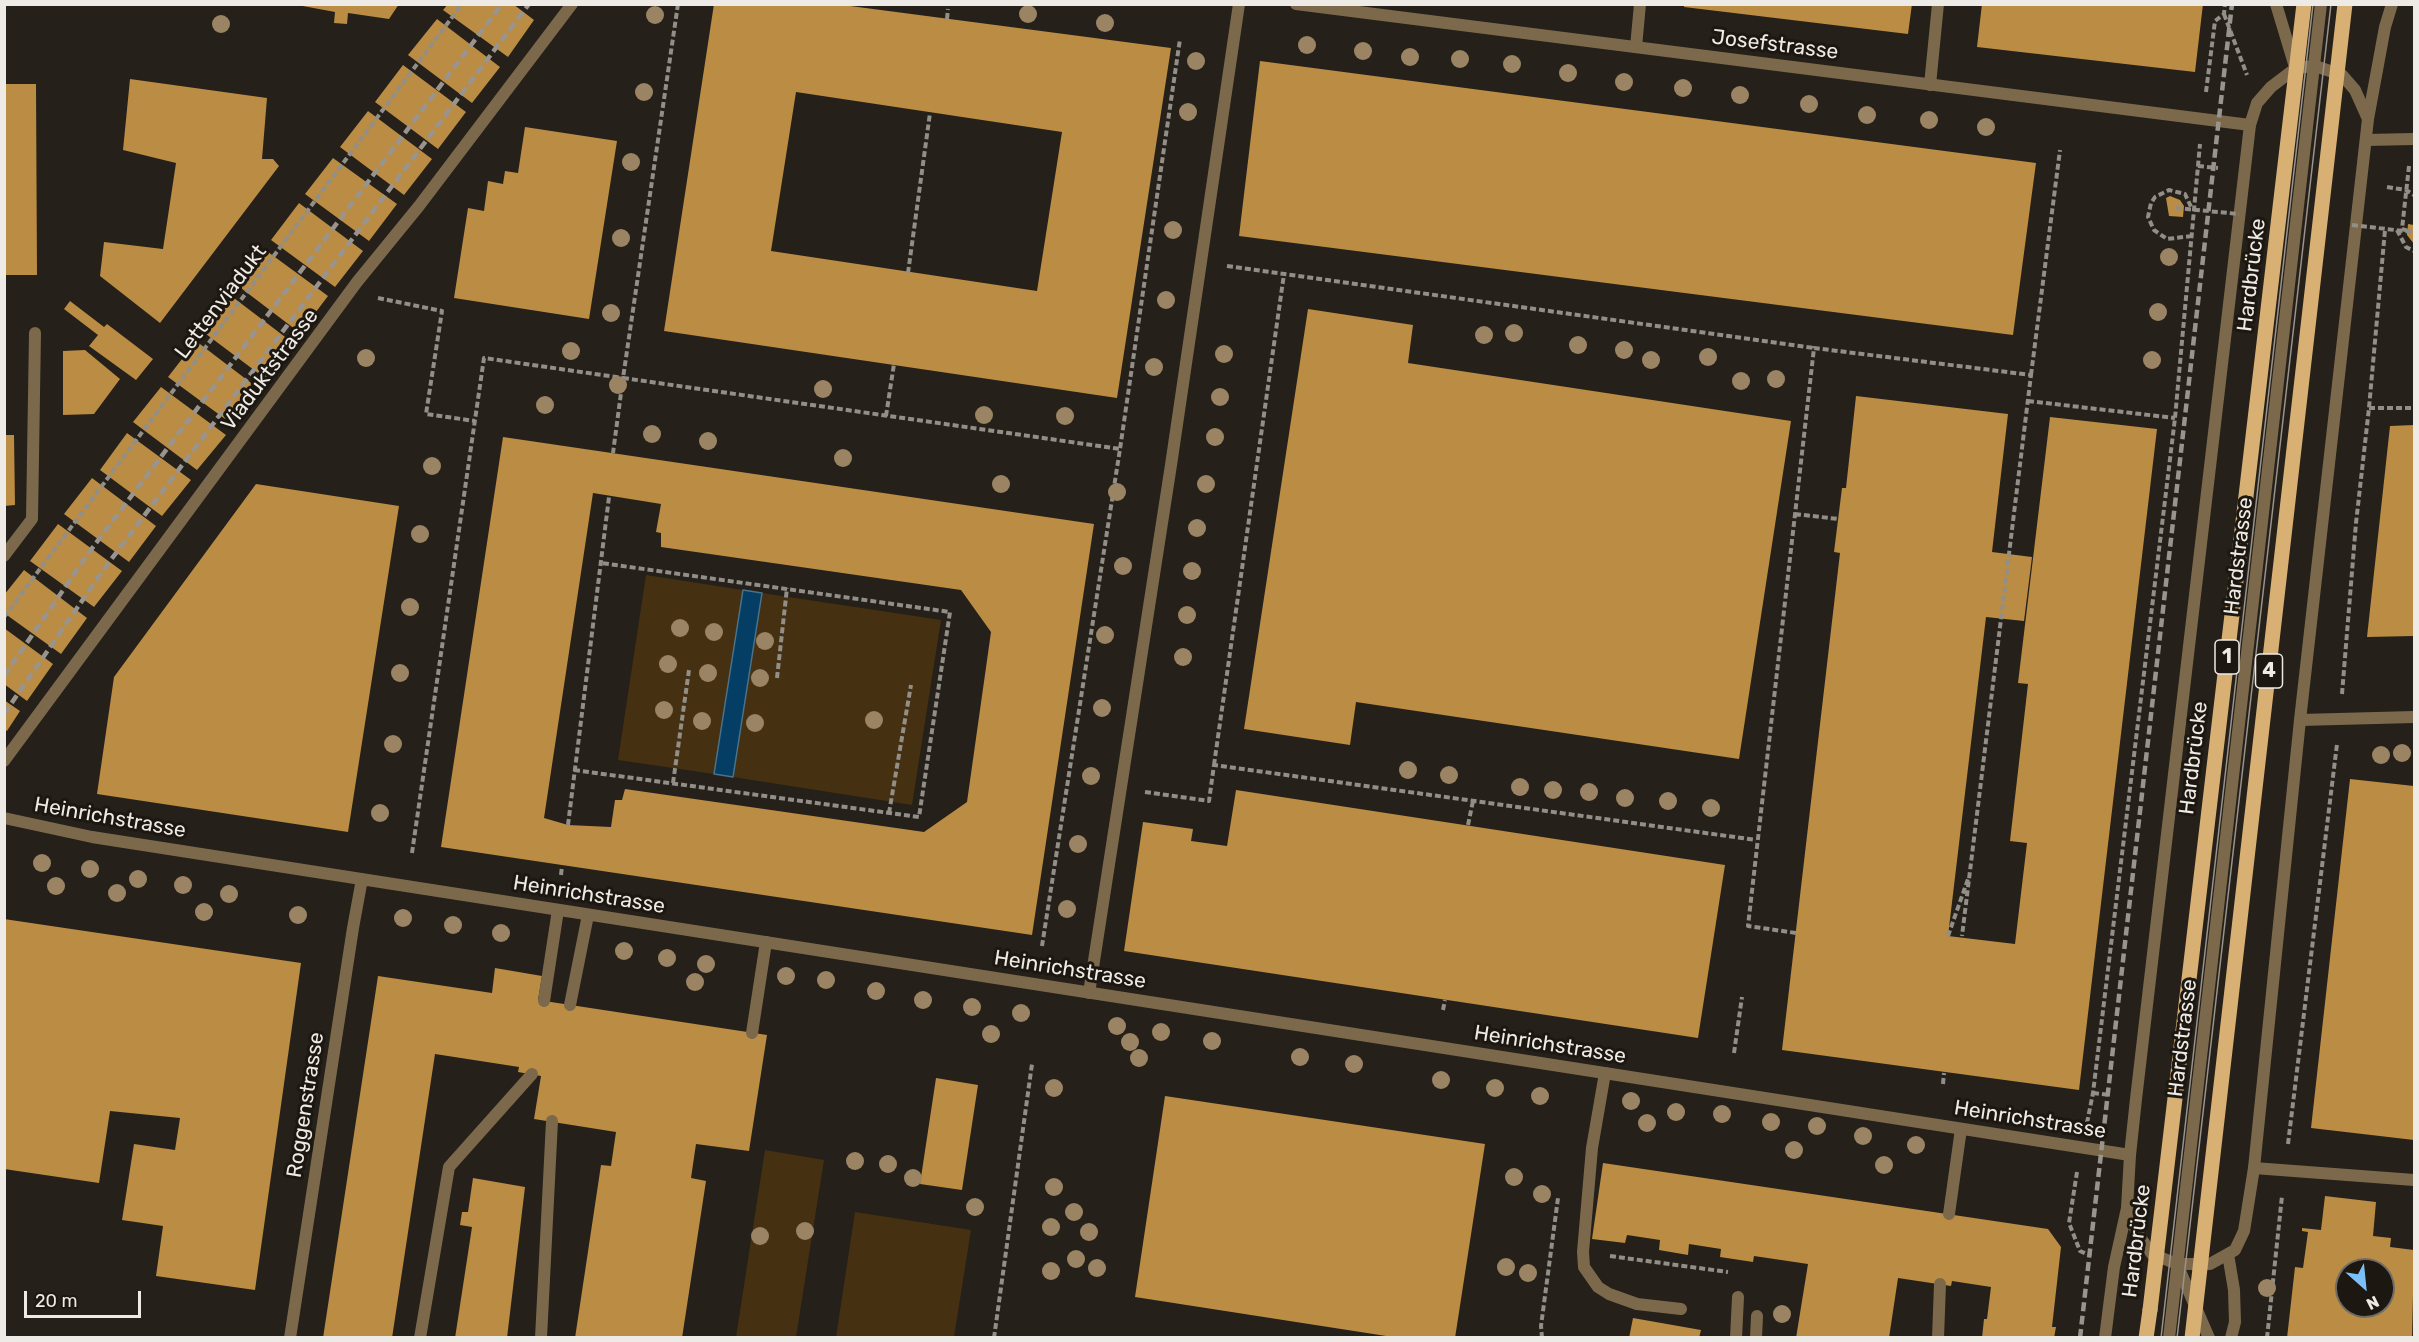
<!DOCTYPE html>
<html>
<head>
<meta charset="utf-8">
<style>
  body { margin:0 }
  #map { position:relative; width:2419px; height:1342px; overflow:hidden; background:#252019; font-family:Rubik,sans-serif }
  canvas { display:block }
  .frame { position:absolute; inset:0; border:6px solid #eeeae5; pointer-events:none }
  .north { position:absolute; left:2335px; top:1258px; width:60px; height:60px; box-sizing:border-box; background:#1c1710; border:2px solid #706b65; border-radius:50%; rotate:153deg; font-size:16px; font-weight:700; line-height:24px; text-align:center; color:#eeeae5 }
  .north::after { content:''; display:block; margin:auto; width:21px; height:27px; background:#7abff8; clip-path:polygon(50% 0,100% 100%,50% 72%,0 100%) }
  .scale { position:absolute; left:24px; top:1291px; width:117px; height:27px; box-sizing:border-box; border:3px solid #eeeae5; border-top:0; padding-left:8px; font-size:18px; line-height:21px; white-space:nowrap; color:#eeeae5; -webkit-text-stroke:4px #1c1710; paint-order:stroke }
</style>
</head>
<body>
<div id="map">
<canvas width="2419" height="1342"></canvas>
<div class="frame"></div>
<div class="north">N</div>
<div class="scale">20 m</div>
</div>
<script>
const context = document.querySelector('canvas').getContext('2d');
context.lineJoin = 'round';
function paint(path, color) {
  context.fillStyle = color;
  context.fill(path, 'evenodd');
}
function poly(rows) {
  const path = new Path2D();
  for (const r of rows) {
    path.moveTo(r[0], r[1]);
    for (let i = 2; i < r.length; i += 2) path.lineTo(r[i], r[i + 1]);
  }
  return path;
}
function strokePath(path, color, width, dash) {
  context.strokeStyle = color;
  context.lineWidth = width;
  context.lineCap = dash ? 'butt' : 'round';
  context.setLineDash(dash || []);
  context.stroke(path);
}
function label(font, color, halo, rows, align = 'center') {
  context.font = font + ' Rubik,sans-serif';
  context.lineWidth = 6;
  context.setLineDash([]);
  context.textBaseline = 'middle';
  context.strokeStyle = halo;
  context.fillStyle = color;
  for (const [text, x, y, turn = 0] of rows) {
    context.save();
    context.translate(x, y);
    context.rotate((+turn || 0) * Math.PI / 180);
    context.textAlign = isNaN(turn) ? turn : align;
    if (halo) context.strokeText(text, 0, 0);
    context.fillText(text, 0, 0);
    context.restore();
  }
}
const green = poly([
  [646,575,743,590,714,774,618,760],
  [762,593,941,620,912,805,733,777],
  [765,1150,824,1160,796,1337,736,1337],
  [855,1212,971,1230,954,1337,836,1337]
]);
const water = poly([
  [743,590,762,593,733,777,714,774,743,590]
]);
const building = poly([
  [292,4,399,4,389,19,348,13,347,24,334,23,335,12],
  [448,4,513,4,534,20,508,57,443,10],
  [714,4,835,4,1171,48,1117,398,664,331],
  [796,92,1062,132,1037,291,771,251],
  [1684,4,1912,4,1908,34,1684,7],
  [1982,4,2203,4,2195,72,1977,47],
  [437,19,500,67,472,103,408,55],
  [1260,61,2036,163,2013,335,1239,236],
  [403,65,466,112,438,149,375,102],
  [130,79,267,98,262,159,273,159,279,166,160,323,100,276,104,242,163,249,176,163,123,150],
  [4,84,36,84,37,275,4,275],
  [368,111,432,159,404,195,340,147],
  [525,127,617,141,589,319,454,298,468,208,484,211,488,181,503,184,505,171,518,173],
  [333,158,397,204,369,241,305,194],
  [2170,196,2180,200,2184,206,2183,217,2169,216,2166,198],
  [299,203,363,251,335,287,271,240],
  [2408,224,2414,225,2414,244,2407,235],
  [264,249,328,296,300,333,237,285],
  [230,295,293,343,266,379,202,331],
  [70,301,104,327,107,324,153,359,136,380,89,346,98,335,64,309],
  [1308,309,1413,325,1408,363,1791,421,1739,759,1356,702,1350,745,1244,729],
  [196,341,259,389,232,424,168,377],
  [85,350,120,379,94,414,63,415,63,351],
  [161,387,226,435,197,470,133,422],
  [1856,396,2008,414,1992,552,2032,557,2024,621,1986,617,1948,936,2015,944,2027,843,2010,841,2028,684,2018,683,2050,417,2157,429,2079,1090,1782,1050,1840,553,1834,552,1842,488,1846,488],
  [2414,425,2414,636,2367,637,2390,426],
  [127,433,191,480,162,516,100,470],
  [4,435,14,435,15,505,4,506],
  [503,437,1094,524,1032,935,441,847],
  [593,493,661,504,656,532,661,533,661,547,961,590,991,632,967,802,924,832,625,789,622,800,615,800,611,827,568,825,544,818],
  [92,478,156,526,129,562,64,514],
  [256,484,399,506,348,832,97,794,114,677],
  [58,524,122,571,94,607,30,561],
  [24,570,87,618,61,654,4,613,4,595],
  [4,628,53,664,27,701,4,684],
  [4,700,20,711,7,731,4,729],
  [2350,779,2414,786,2414,1140,2311,1128],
  [1236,790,1725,865,1698,1038,1124,951,1143,822,1193,829,1191,841,1227,846],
  [4,919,301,963,255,1290,156,1276,163,1226,122,1220,134,1144,175,1150,180,1118,110,1111,99,1183,4,1169],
  [495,968,542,976,538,1000,767,1035,749,1151,696,1144,691,1178,706,1181,682,1338,575,1338,601,1165,611,1166,616,1132,534,1119,541,1076,518,1072,519,1067,435,1054,392,1338,323,1338,378,976,492,993],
  [936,1078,978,1085,962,1190,920,1184],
  [1165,1096,1485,1144,1455,1338,1399,1338,1135,1297],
  [1603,1163,2048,1229,2061,1247,2052,1327,2056,1327,2054,1338,1982,1338,1984,1319,1987,1319,1991,1287,1952,1281,1951,1286,1898,1278,1889,1338,1796,1338,1808,1264,1754,1256,1753,1262,1720,1257,1721,1249,1689,1244,1688,1255,1659,1250,1660,1240,1627,1235,1625,1243,1592,1239],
  [473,1178,525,1187,507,1338,455,1338,472,1227,460,1225,462,1212,468,1212],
  [2325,1196,2376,1202,2373,1236,2391,1238,2390,1247,2414,1250,2412,1338,2287,1338,2295,1267,2303,1268,2308,1232,2302,1231,2302,1228,2321,1230],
  [2347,1270,2383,1270,2383,1306,2347,1306],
  [1633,1318,1701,1330,1699,1338,1629,1338]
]);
const path = poly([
  [678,4,623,378,1120,449],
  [2224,14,2247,75],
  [947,19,948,9],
  [2206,92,2215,21,2224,14,2225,4],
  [2198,166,2218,168],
  [2409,166,2402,229,2412,232],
  [2387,187,2406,190,2414,195],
  [2397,230,2406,247,2414,251],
  [2192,236,2167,239,2154,230,2148,217,2151,203,2155,197,2169,190,2185,194,2192,209],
  [1227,266,1814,348],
  [908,273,930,113],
  [378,298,442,311,426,414,475,421],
  [2031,375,2060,150],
  [2028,401,2175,418],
  [2369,408,2414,408],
  [886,416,894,364],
  [1795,514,1838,519],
  [4,617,462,4],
  [777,678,787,588],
  [2342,694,2356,523,2369,408,2385,230],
  [1214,765,1284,274],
  [574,770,919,817,950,612,601,563],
  [673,783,689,670],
  [1145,792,1209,801,1214,765,1756,840],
  [889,813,911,685],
  [568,825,609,497],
  [1468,825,1473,801],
  [412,853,484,358,623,378,613,453],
  [561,875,562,866],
  [1796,933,1748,926,1814,348,2031,375,1962,936],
  [1948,936,1968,879],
  [1042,946,1120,449,1180,39],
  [1443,1010,1445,1000],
  [1734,1053,1742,997],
  [1943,1084,1944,1073],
  [2093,1093,2110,1095],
  [2087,1123,2093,1093,2175,418,2200,144],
  [2288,1144,2337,744],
  [2077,1172,2069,1223,2080,1251,2091,1256],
  [1610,1256,1728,1272],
  [994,1338,1032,1064],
  [1542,1338,1541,1326,1558,1198],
  [2267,1338,2282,1196]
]);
const service = poly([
  [1636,47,1640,4],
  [1930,85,1938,4],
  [2368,119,2385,27,2392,4],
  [4,556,32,519,35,333],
  [4,761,357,282,419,206,572,4],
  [1089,993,1171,465,1239,4],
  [544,1001,558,910],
  [570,1005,588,915],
  [752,1033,766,942],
  [1605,1073,1592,1148,1583,1252,1584,1267,1598,1287,1609,1294,1637,1304,1681,1309],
  [2254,1168,2414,1180],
  [1949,1214,1961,1129],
  [420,1338,449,1167,532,1074],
  [541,1338,552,1121],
  [1736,1338,1738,1297],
  [1756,1338,1757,1316],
  [1938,1338,1940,1284],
  [2105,1338,2114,1267,2127,1208],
  [2169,1338,2321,4]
]);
const minor = poly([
  [1296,4,2250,125],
  [2366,140,2414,139],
  [2300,720,2414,717],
  [4,818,92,837,2130,1155],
  [290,1338,353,928,362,879]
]);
const tertiary = poly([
  [2276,4,2295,67],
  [2315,66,2342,75,2355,90,2368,119,2300,720,2254,1168,2244,1231,2235,1250,2210,1264,2177,1264,2152,1254,2137,1233,2127,1208,2130,1155,2136,1099,2250,125,2257,103,2271,87,2296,68,2315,66],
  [2228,1254,2234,1290,2235,1322,2231,1338],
  [2177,1264,2209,1338]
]);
const primary = poly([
  [2146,1338,2150,1310]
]);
const tram = poly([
  [2161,1338,2313,4],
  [2177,1338,2331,4]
]);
const rail = poly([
  [4,676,90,551,502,4],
  [4,714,104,569,529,4],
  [2080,1338,2232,4]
]);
const pathBridge = poly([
  [2176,208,2239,214],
  [2352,225,2412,232]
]);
const primaryBridge = poly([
  [2150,1310,2304,4],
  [2192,1338,2345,4]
]);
const trees = [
  [1028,14],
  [655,15],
  [1105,23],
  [221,24],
  [1307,45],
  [1363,51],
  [1410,57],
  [1460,59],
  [1196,61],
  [1512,64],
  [1568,73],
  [1624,82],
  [1683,88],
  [644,92],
  [1740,95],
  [1809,104],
  [1188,112],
  [1867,115],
  [1929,120],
  [1986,127],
  [631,162],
  [1173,230],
  [621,238],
  [2169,257],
  [1166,300],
  [2158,312],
  [611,313],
  [1514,333],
  [1484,335],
  [1578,345],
  [1624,350],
  [571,351],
  [1224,354],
  [1708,357],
  [366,358],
  [1651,360],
  [2152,360],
  [1154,367],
  [1776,379],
  [1741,381],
  [618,385],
  [823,389],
  [1220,397],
  [545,405],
  [984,415],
  [1065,416],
  [652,434],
  [1215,437],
  [708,441],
  [843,458],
  [432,466],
  [1001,484],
  [1206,484],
  [1117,492],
  [1197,528],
  [420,534],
  [1123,566],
  [1192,571],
  [410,607],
  [1187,615],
  [680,628],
  [714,632],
  [1105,635],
  [765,641],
  [1183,657],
  [668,664],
  [400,673],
  [708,673],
  [760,678],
  [1102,708],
  [664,710],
  [874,720],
  [702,721],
  [755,723],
  [393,744],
  [2402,753],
  [2381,755],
  [1408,770],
  [1449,775],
  [1091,776],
  [1520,787],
  [1553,790],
  [1589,792],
  [1625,798],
  [1668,801],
  [1711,808],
  [380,813],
  [1078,844],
  [42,863],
  [90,869],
  [138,879],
  [183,885],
  [56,886],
  [117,893],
  [229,894],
  [1067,909],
  [204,912],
  [298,915],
  [403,918],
  [453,925],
  [501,933],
  [624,951],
  [667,958],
  [706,964],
  [786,976],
  [826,980],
  [695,982],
  [876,991],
  [923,1000],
  [972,1007],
  [1021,1013],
  [1117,1026],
  [1161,1032],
  [991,1034],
  [1212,1041],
  [1130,1042],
  [1300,1057],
  [1139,1058],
  [1354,1064],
  [1441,1080],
  [1054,1088],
  [1495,1088],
  [1540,1096],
  [1631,1101],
  [1676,1112],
  [1722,1114],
  [1771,1122],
  [1647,1123],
  [1817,1126],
  [1863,1136],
  [1916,1145],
  [1794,1150],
  [855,1161],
  [888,1164],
  [1884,1165],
  [1514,1177],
  [913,1178],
  [1054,1187],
  [1542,1194],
  [975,1207],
  [1074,1212],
  [1051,1227],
  [805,1231],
  [1089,1232],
  [760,1236],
  [1076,1259],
  [1506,1267],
  [1097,1268],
  [1051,1271],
  [1528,1273],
  [2267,1288],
  [1782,1314]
];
const shields = [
  [2227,657,24],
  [2269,671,27]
];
const shieldNames = [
  ["1",2227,657],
  ["4",2269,671]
];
const streetNames = [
  ["Josefstrasse",1775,45,7],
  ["Hardbrücke",2252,275,-83],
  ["Lettenviadukt",221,302,-53],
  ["Viaduktstrasse",270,370,-53],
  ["Hardstrasse",2239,556,-83],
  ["Hardbrücke",2194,758,-83],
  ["Heinrichstrasse",110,818,10],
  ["Heinrichstrasse",589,895,9],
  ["Heinrichstrasse",1070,970,9],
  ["Hardstrasse",2183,1038,-83],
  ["Heinrichstrasse",1550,1045,9],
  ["Roggenstrasse",306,1105,-81],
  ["Heinrichstrasse",2030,1120,9],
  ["Hardbrücke",2137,1241,-83]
];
paint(green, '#453111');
paint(water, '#043e64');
strokePath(water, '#4a728b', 1.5);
paint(building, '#bb8c43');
strokePath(path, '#928e88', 4, [6, 3]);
strokePath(service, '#7c694c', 12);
strokePath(minor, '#7c694c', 12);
strokePath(tertiary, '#7c694c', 12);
strokePath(primary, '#d9b074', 15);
strokePath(tram, '#99948e', 1.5);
strokePath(rail, '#99948e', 4.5, [9, 4.5]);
strokePath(pathBridge, '#928e88', 4, [6, 3]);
strokePath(primaryBridge, '#d9b074', 15);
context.fillStyle = '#9b8463';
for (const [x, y] of trees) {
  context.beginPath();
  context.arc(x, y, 9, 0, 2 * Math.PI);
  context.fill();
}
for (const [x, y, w] of shields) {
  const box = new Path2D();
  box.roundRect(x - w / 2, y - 17, w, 34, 4.5);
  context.fillStyle = '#1c1710';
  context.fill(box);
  strokePath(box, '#eeeae5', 1.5);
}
label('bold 20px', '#eeeae5', null, shieldNames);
label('21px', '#eeeae5', '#1c1710', streetNames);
</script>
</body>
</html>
